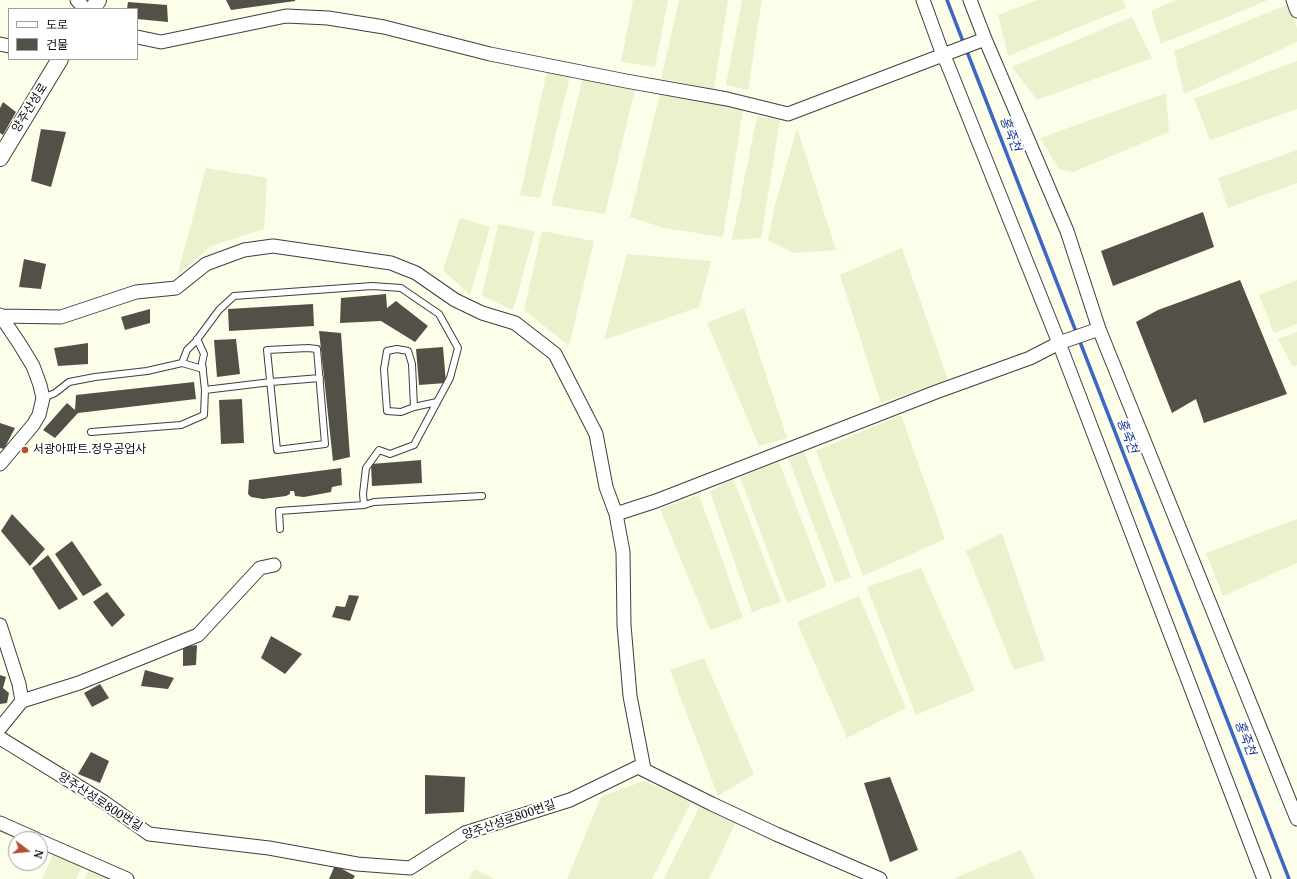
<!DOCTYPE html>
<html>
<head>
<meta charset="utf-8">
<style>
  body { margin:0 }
  #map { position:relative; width:1297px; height:879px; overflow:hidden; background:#fcfeea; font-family:"Noto Serif","Noto Sans KR",serif }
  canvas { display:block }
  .legend { position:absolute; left:8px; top:8px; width:130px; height:52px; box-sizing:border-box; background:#fff; border:1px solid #9d9d9d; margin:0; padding:5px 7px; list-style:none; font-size:12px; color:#0b0b0b }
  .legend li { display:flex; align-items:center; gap:8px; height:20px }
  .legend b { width:20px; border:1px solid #9d9d9d }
  .north { position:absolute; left:8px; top:831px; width:40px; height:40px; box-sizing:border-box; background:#fff; border:1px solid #9d9d9d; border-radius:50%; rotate:106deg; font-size:11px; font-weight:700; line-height:16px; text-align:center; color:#0b0b0b }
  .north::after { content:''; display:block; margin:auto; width:14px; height:18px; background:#b24e2c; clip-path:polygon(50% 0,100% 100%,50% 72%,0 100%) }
</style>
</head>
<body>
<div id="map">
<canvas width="1297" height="879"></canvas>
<ul class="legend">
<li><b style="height:5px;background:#fff"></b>도로</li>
<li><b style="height:11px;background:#535048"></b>건물</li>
</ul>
<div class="north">N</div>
</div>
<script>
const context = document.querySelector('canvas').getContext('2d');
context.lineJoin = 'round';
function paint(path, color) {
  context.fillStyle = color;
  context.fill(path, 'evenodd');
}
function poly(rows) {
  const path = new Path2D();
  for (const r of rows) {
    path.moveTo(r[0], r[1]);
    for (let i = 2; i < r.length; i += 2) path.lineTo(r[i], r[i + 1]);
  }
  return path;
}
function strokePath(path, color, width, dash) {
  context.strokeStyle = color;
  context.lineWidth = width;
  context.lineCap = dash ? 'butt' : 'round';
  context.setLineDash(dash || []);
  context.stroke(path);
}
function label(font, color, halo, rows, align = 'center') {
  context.font = font + ' "Noto Serif","Noto Sans KR",serif';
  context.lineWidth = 4;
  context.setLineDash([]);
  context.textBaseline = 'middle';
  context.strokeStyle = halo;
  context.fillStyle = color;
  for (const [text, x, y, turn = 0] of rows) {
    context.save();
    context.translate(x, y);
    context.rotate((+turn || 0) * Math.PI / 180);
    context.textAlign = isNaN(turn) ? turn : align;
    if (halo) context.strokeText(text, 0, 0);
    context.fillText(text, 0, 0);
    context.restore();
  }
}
const farmland = poly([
  [633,0,668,0,655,67,621,62],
  [679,0,728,0,714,89,661,79],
  [742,0,762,0,748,90,726,85],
  [1037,0,1123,0,1126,8,1008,56,998,15],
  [1176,0,1268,0,1161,44,1151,11],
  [1289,4,1297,28,1297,42,1184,94,1174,51],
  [1132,17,1152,58,1037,100,1012,67],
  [1297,61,1297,109,1210,140,1194,99],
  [548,67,571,72,540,198,520,195],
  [583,77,635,89,605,214,551,205],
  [661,89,743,110,723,237,664,228,630,217],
  [1166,93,1169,132,1073,172,1059,169,1040,138],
  [757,116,780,120,761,238,732,240],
  [797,128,836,250,793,253,768,240,775,205],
  [1297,150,1297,183,1228,208,1218,178],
  [206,168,267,178,264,229,211,246,177,276],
  [460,218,490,227,470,295,443,270],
  [498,224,535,231,513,310,482,296],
  [542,231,594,241,569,346,524,310],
  [902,248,948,380,881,403,840,275],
  [627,254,711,261,699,307,604,340],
  [1297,280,1297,324,1274,333,1259,295],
  [744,308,787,438,759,446,707,323],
  [1297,332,1297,365,1293,367,1278,339],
  [901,415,945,539,863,576,816,451],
  [804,451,851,577,835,583,788,457],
  [779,462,827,586,787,603,740,477],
  [733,478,781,602,752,612,710,492],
  [699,495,743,618,710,630,660,509],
  [1297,519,1297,563,1223,596,1206,553],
  [1002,533,1045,660,1014,670,966,551],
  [921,568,975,690,916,715,867,587],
  [859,596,906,708,847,738,797,622],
  [704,658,754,774,718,796,670,670],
  [643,781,692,801,652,879,567,879,601,797],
  [701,803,736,822,709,879,664,879],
  [1021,850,1035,879,952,879],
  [54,852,83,865,76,879,42,879],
  [91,865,116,879,85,879],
  [474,869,495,879,469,879]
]);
const stream = poly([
  [947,0,964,44],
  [966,49,1289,879]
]);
const building = poly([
  [226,0,295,0,295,1,231,10],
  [128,2,167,5,168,22,137,19,137,9,127,9],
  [3,102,16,112,3,135,0,133,0,108],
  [41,129,66,132,51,187,31,181],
  [1203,212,1214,247,1113,286,1101,251],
  [24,259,46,264,41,289,19,287],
  [1240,280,1287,394,1204,423,1196,399,1172,413,1136,322,1158,310],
  [386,294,387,308,396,301,428,326,415,342,381,321,340,323,341,298],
  [313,304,314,326,229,331,228,309],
  [150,309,150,323,125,330,121,317],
  [319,331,341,333,350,457,333,461],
  [236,339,240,374,217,377,214,340],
  [88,343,88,364,58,366,54,348],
  [443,347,446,383,419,385,416,349],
  [194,382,196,399,78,413,55,438,43,430,67,403,75,410,76,395],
  [242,399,244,443,221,444,219,400],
  [0,423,15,428,4,449,0,448],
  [421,460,422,483,372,486,371,464],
  [341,468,342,485,332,487,331,492,304,497,295,496,294,491,290,491,290,494,286,496,263,499,251,497,248,494,249,480],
  [12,514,45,549,30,566,1,531],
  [72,541,102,585,83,596,55,554],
  [48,555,78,599,59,610,32,568],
  [107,592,125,615,112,627,93,602],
  [349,595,359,596,350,621,332,617,336,606,345,607],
  [271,636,302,654,285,674,261,658],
  [197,645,196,665,183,666,183,647],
  [145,670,174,678,168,689,141,686],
  [0,675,6,677,3,688,9,693,7,703,0,704],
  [100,684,109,698,92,707,84,693],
  [91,752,109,761,100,783,78,774],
  [425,775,465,777,464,812,425,814],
  [890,777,918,850,890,862,864,783],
  [335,865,355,876,353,879,329,879]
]);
const service = poly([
  [308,348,317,349,325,444,277,450,267,350,308,348],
  [182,363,203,369],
  [205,390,271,382,320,378],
  [43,398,55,393,69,382,95,377,147,371,182,363,187,350,196,341,219,310,234,296,372,286,401,288,439,314,458,348,450,378,414,445,390,454,379,450,366,468,363,494,364,505],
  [414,407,412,364,408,351,397,349,387,351,384,369,387,411,401,412,414,407,437,402],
  [91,432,181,425,204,415,205,390,202,363,204,354,197,339],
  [280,529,279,511,364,505,374,502,482,496]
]);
const minor = poly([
  [77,0,85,9],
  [923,0,943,55,947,63,1059,343,1264,879],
  [970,0,985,39,1067,231,1099,329,1297,819],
  [1293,0,1297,11],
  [137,37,161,42,286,16,328,18,384,27,490,54,626,81,727,99,788,114,985,39],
  [0,44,9,46],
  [0,315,19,343,33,366,40,385,43,398,39,415,33,425,0,464],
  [0,316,61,317,136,292,176,288,206,264,244,250,273,246,391,263,416,273,455,300,482,313,515,323,555,354,596,434,606,487,616,514,623,552,624,625,630,696,644,769],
  [616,514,656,501,936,392,1030,358,1059,343,1099,329],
  [0,625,19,684,22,701,0,728],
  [22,701,79,683,198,635,260,568,274,565],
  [0,738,104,802,149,834,269,848,357,864,410,868,465,833,570,800,638,767,712,804,776,834,880,879],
  [0,823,36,839],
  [40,841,127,879]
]);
const tertiary = poly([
  [93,9,98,0],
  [0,158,60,59]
]);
const markers = [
  [25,450,4,"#b24e2c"]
];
const streetNames = [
  ["양주산성로",30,108,-58],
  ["양주산성로800번길",100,802,33],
  ["양주산성로800번길",509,820,-19]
];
const poiNames = [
  ["서광아파트.정우공업사",33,450]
];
const waterNames = [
  ["홍죽천",1010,134,69],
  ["홍죽천",1127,436,69],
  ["홍죽천",1245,738,69]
];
paint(farmland, '#eaf2cd');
strokePath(stream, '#3e66c4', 3.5);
paint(building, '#535048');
strokePath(service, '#3e3e3e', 8);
strokePath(minor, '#3e3e3e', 15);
strokePath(tertiary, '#3e3e3e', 18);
strokePath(service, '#fff', 6);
strokePath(minor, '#fff', 13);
strokePath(tertiary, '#fff', 16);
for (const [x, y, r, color] of markers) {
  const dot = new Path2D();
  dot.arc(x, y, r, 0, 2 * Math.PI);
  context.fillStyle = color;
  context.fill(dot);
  strokePath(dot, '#fff', 1.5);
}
label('12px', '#0b0b0b', '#fff', streetNames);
label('12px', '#0b0b0b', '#fff', poiNames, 'left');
label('italic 13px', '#1d3c94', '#fff', waterNames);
</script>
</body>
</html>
